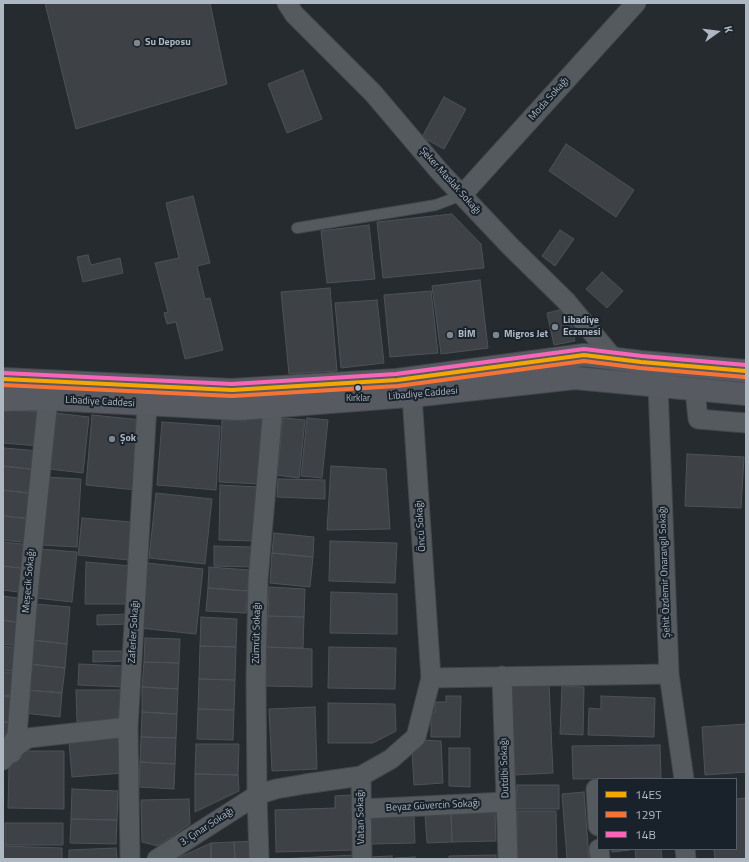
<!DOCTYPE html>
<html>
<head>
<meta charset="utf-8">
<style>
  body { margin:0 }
  #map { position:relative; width:749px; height:862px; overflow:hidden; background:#262b30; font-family:"Titillium Web",sans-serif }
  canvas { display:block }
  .frame { position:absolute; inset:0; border:4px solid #aeb8c3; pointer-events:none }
  .legend { position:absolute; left:597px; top:778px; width:140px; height:72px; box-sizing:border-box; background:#19222a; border:1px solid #555e67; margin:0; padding:5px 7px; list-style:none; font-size:12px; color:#aeb8c3 }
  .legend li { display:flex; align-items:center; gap:8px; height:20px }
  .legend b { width:20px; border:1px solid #555e67 }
  .north { position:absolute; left:697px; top:12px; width:40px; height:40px; -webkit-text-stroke:3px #19222a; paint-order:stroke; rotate:76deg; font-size:11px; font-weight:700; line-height:16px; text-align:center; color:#aeb8c3 }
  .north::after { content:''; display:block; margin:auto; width:14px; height:18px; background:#aeb8c3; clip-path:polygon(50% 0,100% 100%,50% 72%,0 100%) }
</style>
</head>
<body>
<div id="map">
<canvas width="749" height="862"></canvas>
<div class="frame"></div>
<ul class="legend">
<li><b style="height:5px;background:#f7a600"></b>14ES</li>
<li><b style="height:5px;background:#f57335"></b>129T</li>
<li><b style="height:5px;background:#fa66b7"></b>14B</li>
</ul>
<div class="north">K</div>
</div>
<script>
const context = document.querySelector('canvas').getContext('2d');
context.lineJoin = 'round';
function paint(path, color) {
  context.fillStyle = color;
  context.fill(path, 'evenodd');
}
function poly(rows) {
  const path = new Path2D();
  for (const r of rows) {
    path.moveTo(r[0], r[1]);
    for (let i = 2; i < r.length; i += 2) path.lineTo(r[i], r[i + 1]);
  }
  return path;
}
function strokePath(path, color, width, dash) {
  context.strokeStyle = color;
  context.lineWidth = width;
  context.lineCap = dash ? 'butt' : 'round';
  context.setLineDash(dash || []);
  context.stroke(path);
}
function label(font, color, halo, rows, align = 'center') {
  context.font = font + ' "Titillium Web",sans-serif';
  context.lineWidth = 4;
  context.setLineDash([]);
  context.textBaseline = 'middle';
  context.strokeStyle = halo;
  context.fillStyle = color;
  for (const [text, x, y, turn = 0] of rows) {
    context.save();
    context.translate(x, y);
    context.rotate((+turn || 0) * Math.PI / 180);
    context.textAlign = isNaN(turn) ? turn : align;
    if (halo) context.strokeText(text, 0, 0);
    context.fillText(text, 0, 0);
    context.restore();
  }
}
const building = poly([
  [45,3,210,3,227,84,76,129,45,3],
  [303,70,322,119,287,133,268,84,303,70],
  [444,97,466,109,444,149,422,137,444,97],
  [566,144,634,190,616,217,549,171,566,144],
  [193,196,210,263,197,266,205,299,210,298,223,350,185,359,176,322,167,324,164,313,168,312,155,263,179,258,166,203,193,196],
  [452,214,481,244,484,268,383,278,377,222,452,214],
  [369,225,375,279,327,283,321,231,369,225],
  [560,230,574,239,555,266,542,256,560,230],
  [88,255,91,265,120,258,123,273,83,282,77,257,88,255],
  [602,272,623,291,607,308,586,289,602,272],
  [480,280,488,348,441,354,432,286,480,280],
  [330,288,337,371,289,374,281,292,330,288],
  [431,291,438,353,390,357,384,295,431,291],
  [377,300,384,363,341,368,335,303,377,300],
  [568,308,575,341,554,345,547,313,568,308],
  [4,410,41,412,39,446,3,443,4,410],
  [55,413,89,417,83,473,49,469,55,413],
  [92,415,142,420,136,490,86,485,92,415],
  [246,418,264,418,261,484,219,482,222,420,246,421,246,418],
  [283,418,305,420,299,478,277,475,283,418],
  [307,418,328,420,322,478,301,476,307,418],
  [162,422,220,426,216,490,157,485,162,422],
  [4,448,39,451,38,470,3,466,4,448],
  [687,454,744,457,741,508,685,506,687,454],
  [3,466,38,470,36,494,3,490,3,466],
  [331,466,386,469,390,529,327,530,331,466],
  [46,477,81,479,77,547,42,545,46,477],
  [278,479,325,480,325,499,277,497,278,479],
  [220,485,258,487,257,541,219,540,220,485],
  [3,490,36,494,33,519,3,516,3,490],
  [156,493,212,499,205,564,149,558,156,493],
  [3,516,33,519,31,543,3,540,3,516],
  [82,518,132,522,129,560,78,555,82,518],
  [274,533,314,537,313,557,272,553,274,533],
  [330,541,397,543,395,583,329,581,330,541],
  [3,542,31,545,29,569,3,566,3,542],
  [214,546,254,547,254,567,214,566,214,546],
  [40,549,77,552,72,602,36,598,40,549],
  [272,553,313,557,310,587,270,583,272,553],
  [86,562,131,566,128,604,85,604,86,562],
  [147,563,203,569,196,634,140,628,147,563],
  [3,566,29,569,26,593,3,590,3,566],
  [209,567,249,570,248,591,208,588,209,567],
  [269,587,305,589,304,617,268,616,269,587],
  [208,588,248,591,246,613,206,611,208,588],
  [331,592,397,594,397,634,330,633,331,592],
  [3,596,24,599,21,623,3,620,3,596],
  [35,604,70,607,67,644,32,640,35,604],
  [130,614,130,624,97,625,97,615,130,614],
  [268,616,304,617,303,648,266,647,268,616],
  [201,617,237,619,236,647,200,646,201,617],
  [3,620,21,623,18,646,3,644,3,620],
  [145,638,180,639,179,663,144,662,145,638],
  [32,640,67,644,65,668,29,664,32,640],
  [3,646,18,648,15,671,3,670,3,646],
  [200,646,236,647,235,680,199,679,200,646],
  [266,647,312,649,312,687,266,686,266,647],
  [329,647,396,648,395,689,328,688,329,647],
  [93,651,126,651,126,661,93,662,93,651],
  [144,662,179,663,178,689,142,687,144,662],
  [29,664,65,668,62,693,27,690,29,664],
  [79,664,125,666,124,687,78,685,79,664],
  [3,672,13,672,11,696,3,696,3,672],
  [199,679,235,680,234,710,198,709,199,679],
  [549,683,553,773,515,775,510,684,549,683],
  [562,686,584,687,583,735,560,734,562,686],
  [142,687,178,689,177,714,142,712,142,687],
  [27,690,62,693,60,717,24,713,27,690],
  [76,690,123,690,124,722,77,722,76,690],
  [3,696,11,696,9,722,3,722,3,696],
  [446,696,461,696,460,737,431,737,431,712,435,712,435,702,446,702,446,696],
  [601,696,655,698,654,737,588,735,589,708,601,709,601,696],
  [328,703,395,704,396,731,373,743,328,743,328,703],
  [315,707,317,769,272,771,269,709,315,707],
  [198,709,234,710,233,740,197,739,198,709],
  [142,712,177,714,176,738,141,737,142,712],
  [3,722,9,722,6,746,3,746,3,722],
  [746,724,746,772,705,775,702,727,746,724],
  [141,737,176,738,175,764,140,762,141,737],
  [121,738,124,773,72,777,69,742,121,738],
  [421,740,441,741,443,783,414,785,412,752,421,740],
  [196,744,239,744,238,775,195,774,196,744],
  [660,745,661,778,573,779,572,746,660,745],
  [449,748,470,748,470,787,449,786,449,748],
  [22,751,64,751,64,809,8,808,9,769,22,751],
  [140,762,175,764,174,789,139,787,140,762],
  [195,774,238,775,239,791,195,812,195,774],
  [517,785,559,785,559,809,516,809,517,785],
  [72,789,118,791,117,820,71,819,72,789],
  [584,792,589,859,567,859,562,794,584,792],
  [352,795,354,850,276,852,275,810,335,808,335,796,352,795],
  [746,798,746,859,715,859,714,849,736,849,736,799,746,798],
  [189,799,190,824,158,846,142,842,141,800,189,799],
  [517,811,556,811,557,859,517,859,517,811],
  [495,812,496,841,452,842,451,813,495,812],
  [451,813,452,842,427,843,425,814,451,813],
  [414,814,415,843,371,844,370,815,414,814],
  [71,819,117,820,116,844,70,843,71,819],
  [5,823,63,823,63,845,5,845,5,823],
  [253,841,254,859,235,859,234,842,253,841],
  [234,842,235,859,211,859,211,843,234,842],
  [211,843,211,859,179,859,180,857,211,843],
  [3,846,62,848,62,859,3,859,3,846],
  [116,848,117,859,69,859,69,850,116,848],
  [612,849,630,849,630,850,612,852,612,849],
  [635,849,661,849,662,859,636,859,635,849],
  [354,855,354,859,279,859,354,855],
  [496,855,496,859,449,859,449,856,496,855],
  [392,856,392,859,369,859,369,857,392,856],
  [415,857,415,859,395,859,395,858,415,857]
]);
const service = poly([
  [297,228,436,205,462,195]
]);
const minor = poly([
  [287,3,294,14,373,93,440,172,510,246,566,301,614,359],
  [462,195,636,3],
  [662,372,658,386,669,674,684,779],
  [695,390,698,419,746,423],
  [502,676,508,859],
  [431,678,669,674],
  [12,753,14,748,28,738,128,727],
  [3,760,17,735,28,594,48,399],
  [361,776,362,859],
  [598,789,596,789,598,826],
  [361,809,506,802],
  [599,849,600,859],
  [685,849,686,859],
  [130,859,128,727,147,405],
  [157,859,257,795,276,789,305,784,361,776,391,759,416,737,431,678,412,396,402,385],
  [259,859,257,795,256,679,258,580,273,407]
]);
const primary = poly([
  [3,379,232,390,397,380,584,355,641,362,746,371],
  [3,400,48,399,240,409,421,395,575,378,746,394]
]);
const bus1 = poly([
  [3,379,232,390,397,380,584,355,641,362,746,371]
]);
const bus2 = poly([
  [3,385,232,396,398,386,584,361,640,368,745,377]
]);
const bus3 = poly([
  [3,373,232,384,396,374,584,349,642,356,746,365]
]);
const markers = [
  [137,43,4,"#7e8790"],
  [555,327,4,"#7e8790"],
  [450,335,4,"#7e8790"],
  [496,335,4,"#7e8790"],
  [358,388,3.5,"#aeb8c3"],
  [112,439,4,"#7e8790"]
];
const busNames = [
  ["Kırklar",358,399]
];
const poiNames = [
  ["Su Deposu",145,43],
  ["Libadiye",563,321],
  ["Eczanesi",563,333],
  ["BİM",458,335],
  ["Migros Jet",504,335],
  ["Şok",120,439]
];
const streetNames = [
  ["Moda Sokağı",549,99,-48],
  ["Şeker Maslak Sokağı",450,181,48],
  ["Libadiye Caddesi",423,394,-5],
  ["Libadiye Caddesi",100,402,3],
  ["Öncü Sokağı",421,526,-94],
  ["Şehit Özdemir Onarangil Sokağı",665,572,-92],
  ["Meşecik Sokağı",29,581,-85],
  ["Zaferler Sokağı",134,632,-87],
  ["Zümrüt Sokağı",257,633,-89],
  ["Dutdibi Sokağı",505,768,-92],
  ["Beyaz Güvercin Sokağı",433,806,-3],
  ["Vatan Sokağı",361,817,-91],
  ["3. Çınar Sokağı",207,827,-33]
];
paint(building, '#3e4247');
strokePath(building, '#4d5258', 1);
strokePath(service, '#43474b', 12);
strokePath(minor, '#43474b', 21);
strokePath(primary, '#42484d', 24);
strokePath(service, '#555a5f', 10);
strokePath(minor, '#555a5f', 19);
strokePath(primary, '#575b61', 22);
strokePath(bus1, '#f7a600', 4);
strokePath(bus2, '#f57335', 4);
strokePath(bus3, '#fa66b7', 4);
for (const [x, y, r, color] of markers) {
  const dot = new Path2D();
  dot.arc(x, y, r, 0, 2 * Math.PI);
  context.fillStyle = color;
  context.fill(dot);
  strokePath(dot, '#19222a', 1.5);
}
label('9px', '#aeb8c3', '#19222a', busNames);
label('bold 10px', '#aeb8c3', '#19222a', poiNames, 'left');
label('10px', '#aeb8c3', '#19222a', streetNames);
</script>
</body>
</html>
